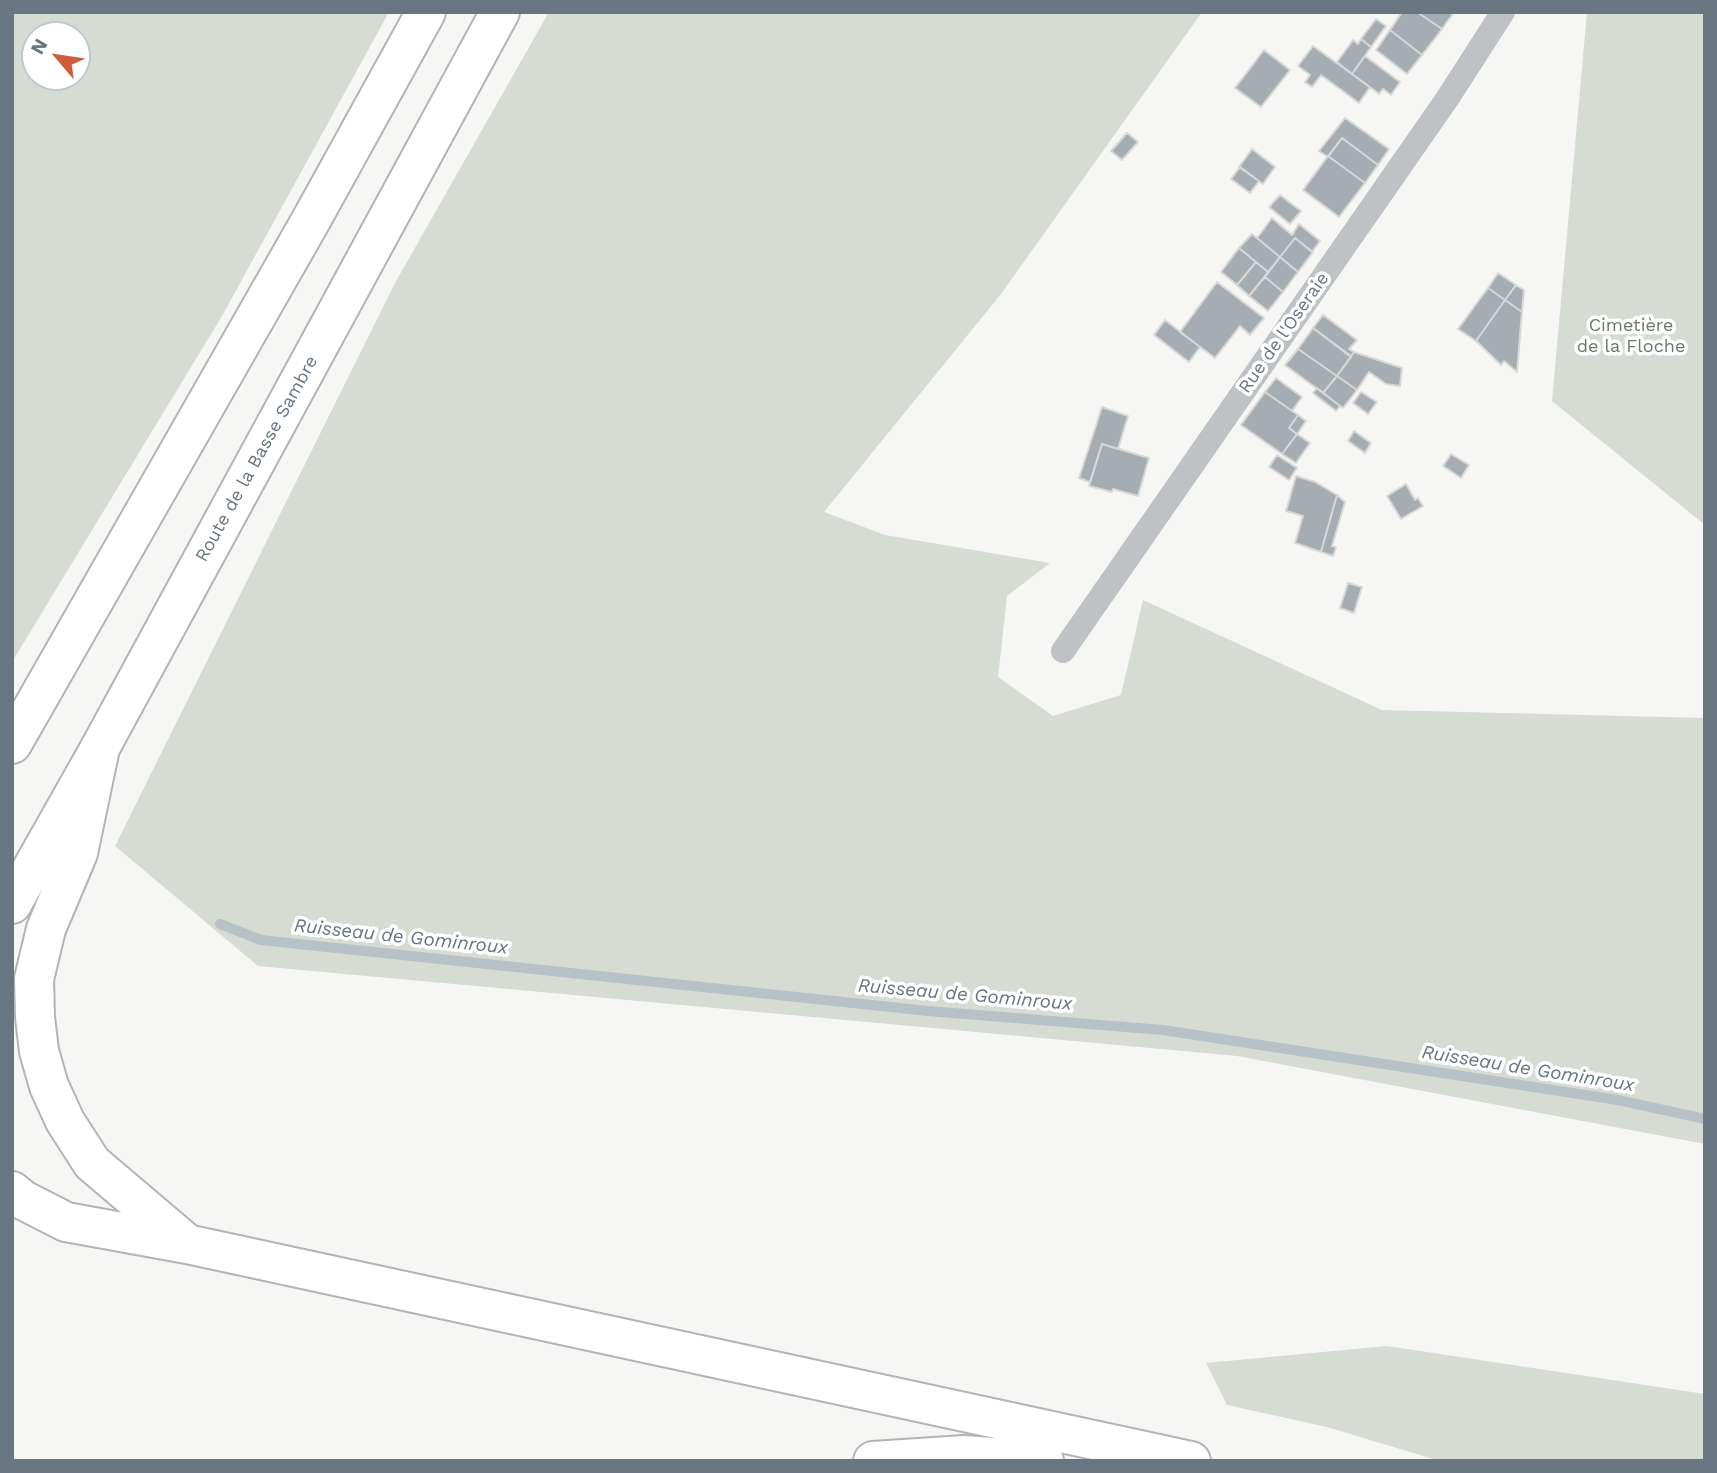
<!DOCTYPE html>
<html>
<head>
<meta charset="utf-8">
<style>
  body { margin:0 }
  #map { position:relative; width:1717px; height:1473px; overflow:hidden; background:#f6f6f4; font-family:"Work Sans",sans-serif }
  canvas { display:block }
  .frame { position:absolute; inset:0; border:14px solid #697681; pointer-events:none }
  .north { position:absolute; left:21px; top:21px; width:70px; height:70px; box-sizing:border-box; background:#fff; border:2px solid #c3c8cd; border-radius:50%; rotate:299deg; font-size:19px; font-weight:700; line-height:28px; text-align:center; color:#697681 }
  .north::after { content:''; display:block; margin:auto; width:24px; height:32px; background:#cf5d3b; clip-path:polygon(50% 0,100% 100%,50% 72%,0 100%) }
</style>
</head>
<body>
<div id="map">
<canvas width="1717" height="1473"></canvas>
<div class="frame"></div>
<div class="north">N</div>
</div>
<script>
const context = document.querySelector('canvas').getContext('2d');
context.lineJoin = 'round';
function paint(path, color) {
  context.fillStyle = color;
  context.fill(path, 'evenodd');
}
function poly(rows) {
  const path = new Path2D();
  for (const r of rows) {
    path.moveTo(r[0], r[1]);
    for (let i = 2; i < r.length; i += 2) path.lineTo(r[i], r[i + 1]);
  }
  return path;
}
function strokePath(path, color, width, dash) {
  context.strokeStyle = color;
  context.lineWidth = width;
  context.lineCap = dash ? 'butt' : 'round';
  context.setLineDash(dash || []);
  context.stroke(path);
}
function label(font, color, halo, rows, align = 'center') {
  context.font = font + ' "Work Sans",sans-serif';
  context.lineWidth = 7;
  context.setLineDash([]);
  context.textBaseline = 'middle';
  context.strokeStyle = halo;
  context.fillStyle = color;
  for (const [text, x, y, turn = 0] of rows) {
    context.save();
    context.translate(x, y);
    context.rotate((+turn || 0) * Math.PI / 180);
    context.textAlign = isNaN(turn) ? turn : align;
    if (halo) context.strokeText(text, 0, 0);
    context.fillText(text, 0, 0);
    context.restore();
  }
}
const green = poly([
  [12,12,389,12,222,316,12,662],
  [77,35,77,77,35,77,35,35],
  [549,12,1202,12,1001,294,824,512,885,535,1050,563,1007,596,998,677,1053,716,1121,695,1143,600,1382,710,1705,718,1705,1144,1237,1056,258,966,115,846,395,283],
  [1587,12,1705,12,1705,525,1552,401],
  [1387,1346,1705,1394,1705,1461,1440,1461,1327,1427,1227,1405,1206,1363]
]);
const stream = poly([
  [220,924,261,940,928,1011,1163,1030,1618,1100,1705,1119]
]);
const building = poly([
  [1402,12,1417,12,1442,29,1422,55,1390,30,1402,12],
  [1417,12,1454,12,1442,29,1417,12],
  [1376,19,1386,26,1371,47,1361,39,1376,19],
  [1390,30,1422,55,1407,74,1376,50,1390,30],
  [1361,39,1371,47,1352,74,1337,62,1353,40,1358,44,1361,39],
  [1313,46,1370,87,1359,103,1321,75,1312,87,1305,82,1310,75,1298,66,1313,46],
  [1264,50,1290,70,1261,107,1235,88,1264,50],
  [1365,56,1400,82,1391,95,1383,89,1379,94,1352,74,1365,56],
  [1345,118,1389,149,1378,165,1342,138,1328,157,1319,151,1345,118],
  [1127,133,1138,142,1122,160,1111,151,1127,133],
  [1342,138,1378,165,1365,183,1328,156,1342,138],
  [1252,149,1275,167,1263,184,1239,167,1252,149],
  [1328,156,1365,183,1339,217,1303,190,1328,156],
  [1240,167,1259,181,1250,193,1231,179,1240,167],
  [1280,195,1301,211,1290,224,1269,207,1280,195],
  [1272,218,1292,235,1299,224,1320,241,1312,252,1295,238,1280,257,1257,238,1272,218],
  [1252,234,1280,257,1268,272,1239,248,1252,234],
  [1295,238,1313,252,1298,272,1280,257,1295,238],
  [1239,248,1256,262,1237,285,1221,272,1239,248],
  [1280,257,1298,272,1283,292,1265,277,1280,257],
  [1256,262,1268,272,1249,296,1237,285,1256,262],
  [1498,273,1516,285,1505,300,1488,288,1498,273],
  [1265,277,1283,292,1268,311,1249,296,1265,277],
  [1217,282,1264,318,1250,335,1240,326,1215,358,1180,332,1217,282],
  [1516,285,1524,290,1522,312,1505,300,1516,285],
  [1488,288,1505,300,1476,341,1458,329,1488,288],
  [1505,300,1522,312,1517,372,1504,361,1501,365,1476,341,1505,300],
  [1323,315,1357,340,1349,349,1354,352,1351,356,1313,328,1323,315],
  [1165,320,1200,347,1189,362,1154,335,1165,320],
  [1313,328,1351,357,1337,376,1298,349,1313,328],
  [1298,349,1337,376,1323,393,1285,365,1298,349],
  [1354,352,1402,368,1400,386,1386,384,1369,372,1357,390,1337,376,1354,352],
  [1337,376,1357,390,1343,408,1323,393,1337,376],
  [1276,378,1302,397,1292,411,1265,392,1276,378],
  [1317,388,1340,406,1336,411,1313,393,1317,388],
  [1265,392,1298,415,1289,428,1297,434,1282,454,1241,425,1265,392],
  [1361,392,1377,402,1368,414,1353,403,1361,392],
  [1102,407,1128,416,1118,449,1102,444,1090,482,1079,478,1102,407],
  [1298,415,1306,421,1297,434,1289,428,1298,415],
  [1354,431,1371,443,1365,453,1348,441,1354,431],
  [1297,434,1310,443,1296,463,1282,454,1297,434],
  [1102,444,1149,458,1138,496,1113,489,1112,492,1089,486,1102,444],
  [1451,454,1469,465,1461,478,1443,466,1451,454],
  [1277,455,1297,468,1289,480,1269,467,1277,455],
  [1296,476,1315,482,1337,495,1321,552,1295,543,1303,516,1286,511,1296,476],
  [1406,484,1415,500,1418,498,1423,506,1401,519,1387,496,1406,484],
  [1337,495,1345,502,1332,546,1336,547,1333,556,1321,552,1337,495],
  [1348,583,1362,587,1354,613,1340,608,1348,583]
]);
const minor = poly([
  [1063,651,1447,99,1503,12]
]);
const trunk = poly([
  [12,744,310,222,426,12],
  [12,904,100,748,500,12]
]);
const motorway = poly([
  [12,738,21,728],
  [100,748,78,853,46,929,34,979,35,1017,39,1051,49,1086,65,1121,92,1163,185,1242],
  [12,1191,23,1200,66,1222,187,1244,1191,1461],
  [873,1461,964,1455,1044,1461]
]);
const parkNames = [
  ["Cimetière",1631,326],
  ["de la Floche",1631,347]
];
const streetNames = [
  ["Rue de l'Oseraie",1284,333,-55],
  ["Route de la Basse Sambre",257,459,-61]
];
const waterNames = [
  ["Ruisseau de Gominroux",401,937,6],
  ["Ruisseau de Gominroux",965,995,5],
  ["Ruisseau de Gominroux",1528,1069,9]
];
paint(green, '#d6dbd3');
strokePath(stream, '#b8c2c6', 10);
paint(building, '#a6adb2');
strokePath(building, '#d8d8d6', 2);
strokePath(trunk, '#b2b5b8', 42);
strokePath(motorway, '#b2b5b8', 42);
strokePath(minor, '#bec2c5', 24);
strokePath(trunk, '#fff', 38);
strokePath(motorway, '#fff', 38);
label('18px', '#6b7967', '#fff', parkNames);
label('18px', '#697681', '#fff', streetNames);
label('italic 19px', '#65777e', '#fff', waterNames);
</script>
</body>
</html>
